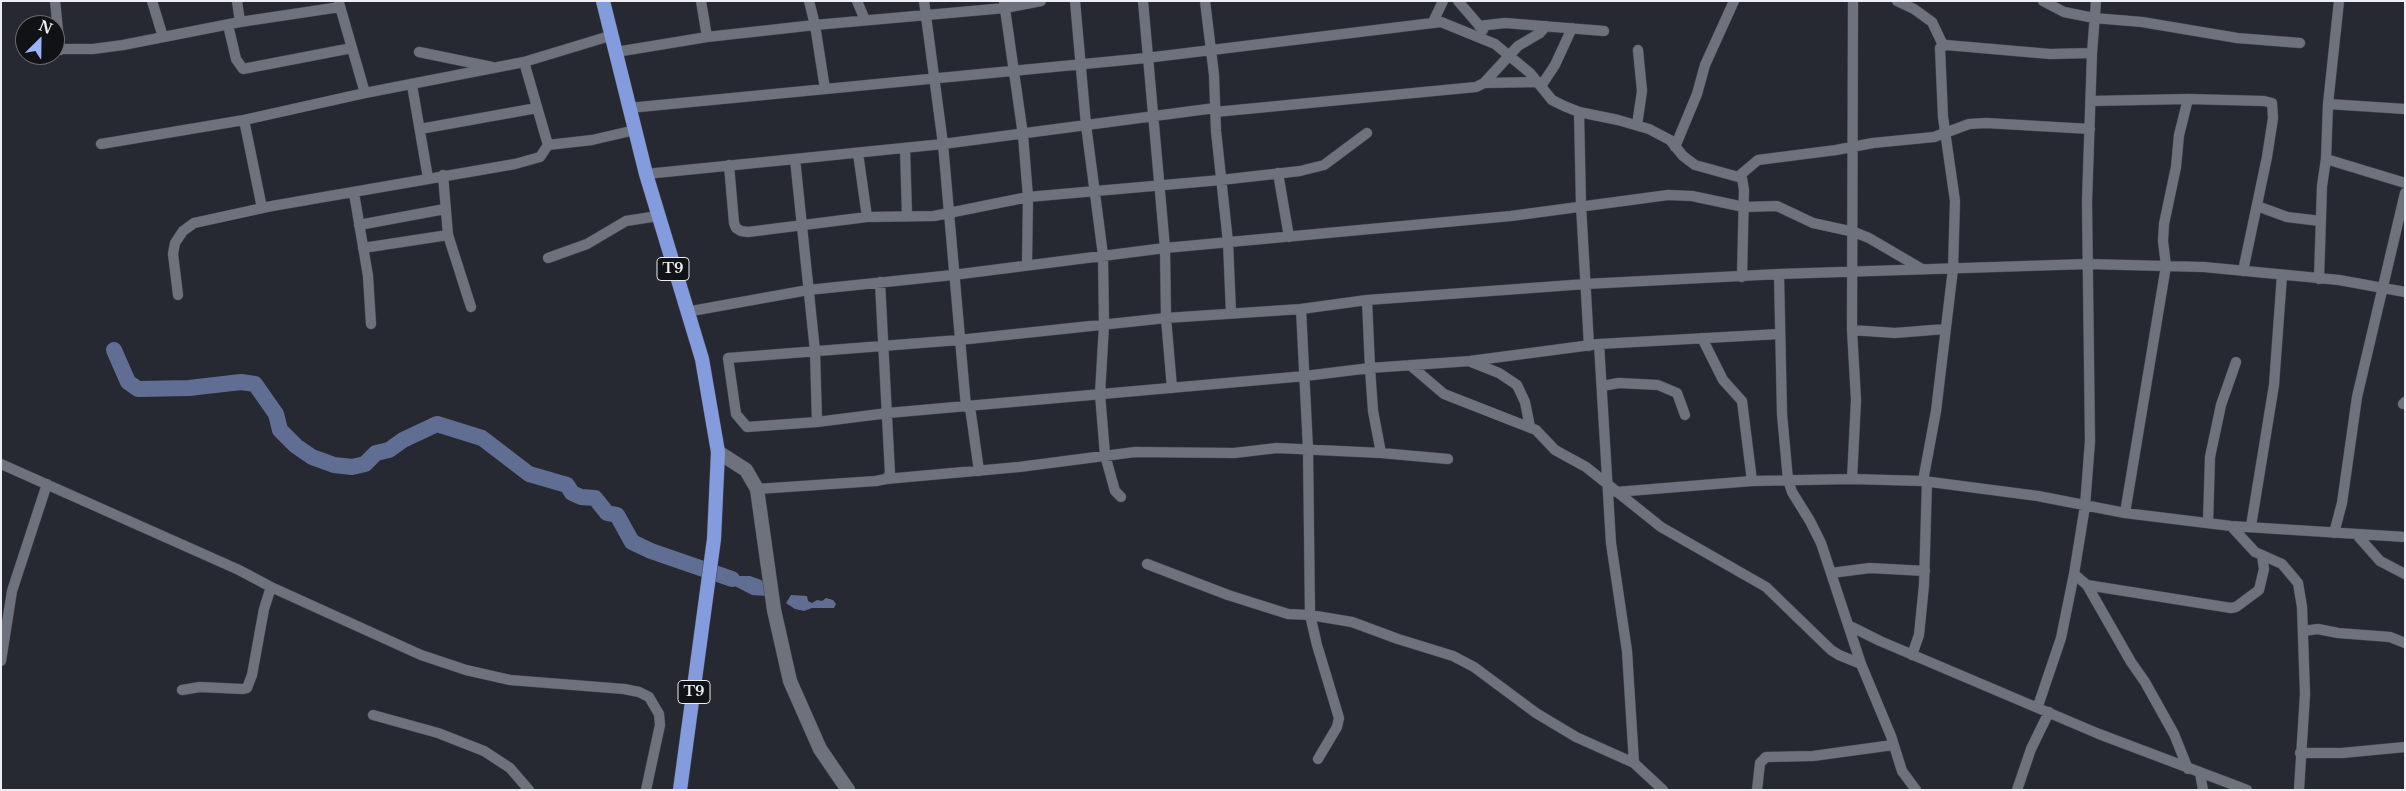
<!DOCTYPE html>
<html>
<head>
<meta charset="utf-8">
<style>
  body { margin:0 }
  #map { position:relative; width:2406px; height:791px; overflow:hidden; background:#262932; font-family:"Libre Baskerville",serif }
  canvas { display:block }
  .frame { position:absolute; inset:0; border:2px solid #eceef4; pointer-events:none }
  .north { position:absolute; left:15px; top:15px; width:50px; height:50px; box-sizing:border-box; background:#101216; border:1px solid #686a6f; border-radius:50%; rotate:23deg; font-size:14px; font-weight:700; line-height:20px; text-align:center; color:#eceef4 }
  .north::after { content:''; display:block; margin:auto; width:18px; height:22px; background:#9bb4fd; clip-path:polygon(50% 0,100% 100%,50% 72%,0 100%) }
</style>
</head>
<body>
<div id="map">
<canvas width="2406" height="791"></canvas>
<div class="frame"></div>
<div class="north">N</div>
</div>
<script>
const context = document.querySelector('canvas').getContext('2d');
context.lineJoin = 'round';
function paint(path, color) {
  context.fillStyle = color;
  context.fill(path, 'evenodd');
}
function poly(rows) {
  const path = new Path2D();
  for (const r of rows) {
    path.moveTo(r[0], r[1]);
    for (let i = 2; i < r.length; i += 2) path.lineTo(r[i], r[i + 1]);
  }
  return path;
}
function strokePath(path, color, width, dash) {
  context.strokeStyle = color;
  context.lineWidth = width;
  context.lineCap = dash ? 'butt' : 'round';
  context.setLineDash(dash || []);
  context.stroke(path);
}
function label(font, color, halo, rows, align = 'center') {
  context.font = font + ' "Libre Baskerville",serif';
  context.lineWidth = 5;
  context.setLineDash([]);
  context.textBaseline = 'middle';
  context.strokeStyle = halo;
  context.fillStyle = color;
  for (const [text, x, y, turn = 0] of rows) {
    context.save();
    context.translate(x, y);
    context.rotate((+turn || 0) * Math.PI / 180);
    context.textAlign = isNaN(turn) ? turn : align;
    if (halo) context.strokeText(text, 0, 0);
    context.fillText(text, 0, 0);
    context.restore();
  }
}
const water = poly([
  [735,576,750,576,761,580,766,585,767,596,752,595,729,583],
  [791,595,807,596,808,601,812,603,817,600,822,601,826,598,833,600,836,604,834,608,812,608,804,611,795,609,786,603]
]);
const river = poly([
  [114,350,128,382,138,389,189,388,241,382,255,384,276,414,280,430,296,446,312,457,334,465,352,467,365,464,376,453,389,450,403,440,437,424,482,438,529,474,567,485,572,493,581,497,595,498,607,513,617,515,632,542,651,551,732,579]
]);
const minor = poly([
  [55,1,60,50],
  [152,1,163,37],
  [237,1,240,22],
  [701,1,707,37,815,25,1005,8,1041,1],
  [809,1,815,25,825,89],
  [857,1,865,20],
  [924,1,943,144,966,407],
  [1075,1,1086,125,1103,255,1104,325,1100,394,1105,455,1115,491,1121,497],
  [1143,1,1165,248,1166,318,1172,388],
  [1205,1,1214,75,1216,131,1228,242,1231,313],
  [1458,1,1483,30],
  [1897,1,1914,9,1932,22,1943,45],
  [2043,1,2064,12,2094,18,2142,22,2237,38,2300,43],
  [1004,2,1023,135,1028,197,1027,265],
  [339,3,365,93],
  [1433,22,1443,1],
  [228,25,236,59,243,69,352,48],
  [1479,26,1505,23,1604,31],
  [55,49,93,49,123,45,240,22,340,7],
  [419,52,492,67],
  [616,52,707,37],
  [1484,83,1539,82],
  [412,85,428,178],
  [1541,86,1555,65,1572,28],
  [2091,101,2188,99,2264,101,2272,103,2273,118,2267,157,2243,271],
  [2328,104,2405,109],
  [629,108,1146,58,1441,22,1495,44,1530,73,1552,100,1564,106,1579,112,1618,120,1649,129,1670,140,1683,156,1695,165,1742,178,1744,190,1742,277],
  [1215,112,1476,87,1484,83,1518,46,1540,33,1546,26],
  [1579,112,1581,205,1589,346],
  [244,120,262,208],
  [1637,125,1642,91,1638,50],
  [420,129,537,108],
  [101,144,244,120,365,93,524,62,613,35],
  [548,145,592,140,635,130],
  [1675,147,1697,94,1705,65,1734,1],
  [905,148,907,215],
  [858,153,867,217],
  [795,159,815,351,817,422],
  [2326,159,2405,183],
  [729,165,734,223,736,228,741,231,748,232,867,217,934,216,1028,197,1221,180,1300,171,1324,165,1367,133],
  [1278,173,1289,237],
  [646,174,943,144,1215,108],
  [443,175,448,235,471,307],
  [1739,176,1758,160,1836,150,1873,143,1934,137,1969,124,1986,123,2090,129],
  [354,193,368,276,371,324],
  [2257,206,2287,217,2320,221],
  [359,225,445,209],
  [363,248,448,235],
  [548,258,587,244,626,221,658,216],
  [1779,274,1782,414,1788,480,1792,492,1810,521,1821,543,1861,664],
  [2319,279,2322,186,2326,159,2328,104,2339,1],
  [178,295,173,254,175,243,183,231,194,223,272,206,515,164,540,157,548,145,524,62],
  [1367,300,1370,368,1305,376,888,413,817,422,747,427,736,414,728,358,959,340,1166,318,1301,309,1367,300,1586,284,1779,274,2087,264,2204,267,2339,280,2405,292],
  [1301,309,1308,449,1310,615,1317,645,1339,718,1337,727,1318,759],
  [686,312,808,290,953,275,1165,248,1511,216,1668,195,1692,196,1744,207,1777,206,1813,223,1854,232,1869,238,1922,269],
  [1852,330,1895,333,1945,329],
  [1702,338,1723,380,1742,401,1752,481],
  [1599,344,1611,543,1627,651,1634,763],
  [1471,362,1499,373,1517,385,1525,402,1530,427],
  [1410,365,1444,394,1536,430,1555,450,1586,467,1661,527,1766,587,1831,650,1839,655,1861,664,1891,736,1902,771,1916,790],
  [1602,386,1619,383,1658,385,1677,393,1685,415],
  [2403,404,2405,402],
  [970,407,979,471],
  [1381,453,1373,411,1370,368,1470,361,1599,344,1779,334],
  [1,464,239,570,271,587,421,655,466,670,510,680,624,689,639,692,649,697,659,714,660,725,646,790],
  [886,479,1019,467,1135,452,1234,453,1277,448,1381,453,1448,459],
  [1852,479,1856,400,1852,330,1853,1],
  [1923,481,1936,411,1953,269,1955,201,1943,117,1940,48,1946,45,2050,54,2092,53],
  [757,489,876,481,886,479,890,474,880,282],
  [1616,492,1752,481,1852,479,1923,481,2038,496,2125,513,2231,526,2405,537],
  [2125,513,2166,266,2163,241,2164,224,2176,167,2179,135,2188,99],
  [2208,523,2210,457,2221,405,2236,362],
  [2231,526,2255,552,2282,564,2298,583,2302,607,2305,694,2299,790],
  [2251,526,2274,385,2282,275],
  [2334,533,2342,503,2357,397,2405,193],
  [2357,535,2380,561,2405,574],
  [1147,564,1228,595,1288,614,1310,615,1352,622,1398,639,1453,656,1474,667,1536,713,1576,737,1634,763,1663,790],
  [1831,573,1870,568,1925,571],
  [2074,574,2087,585,2131,662,2145,682,2174,734,2188,769],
  [2087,585,2231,608,2236,607,2259,590,2264,569,2262,555],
  [1848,625,1880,641,2099,734,2247,790],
  [2303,631,2318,629,2338,633,2390,637,2405,643],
  [1912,655,1919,635,1924,585,1927,481],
  [1,661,12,591,47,484],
  [182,690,200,687,242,689,247,688,252,675,264,609,271,587],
  [2038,706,2061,638,2074,574,2085,506,2090,441,2087,202,2092,53,2096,1],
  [373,715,438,733,484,751,510,768,529,790],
  [2300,753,2342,753,2405,747],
  [2200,773,2203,790],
  [1757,790,1760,763,1766,757,1813,756,1893,745],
  [2017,790,2031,749,2049,712]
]);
const secondary = poly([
  [718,452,746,470,757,489,774,610,790,681,820,749,848,790]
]);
const trunk = poly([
  [603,1,646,174,702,359,718,452,714,539,680,790]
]);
const shields = [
  [673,269,32],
  [694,692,32]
];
const shieldNames = [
  ["T9",673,269],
  ["T9",694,692]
];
paint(water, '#616e93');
strokePath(river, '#616e93', 16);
strokePath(minor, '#44474e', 11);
strokePath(secondary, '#44474e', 15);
strokePath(trunk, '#44474e', 15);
strokePath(minor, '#6e727d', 10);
strokePath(secondary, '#6e727d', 14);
strokePath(trunk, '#849bde', 14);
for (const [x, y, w] of shields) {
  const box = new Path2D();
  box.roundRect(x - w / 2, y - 11.5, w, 23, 4);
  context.fillStyle = '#101216';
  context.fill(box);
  strokePath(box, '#eceef4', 1);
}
label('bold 14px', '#eceef4', null, shieldNames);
</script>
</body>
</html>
